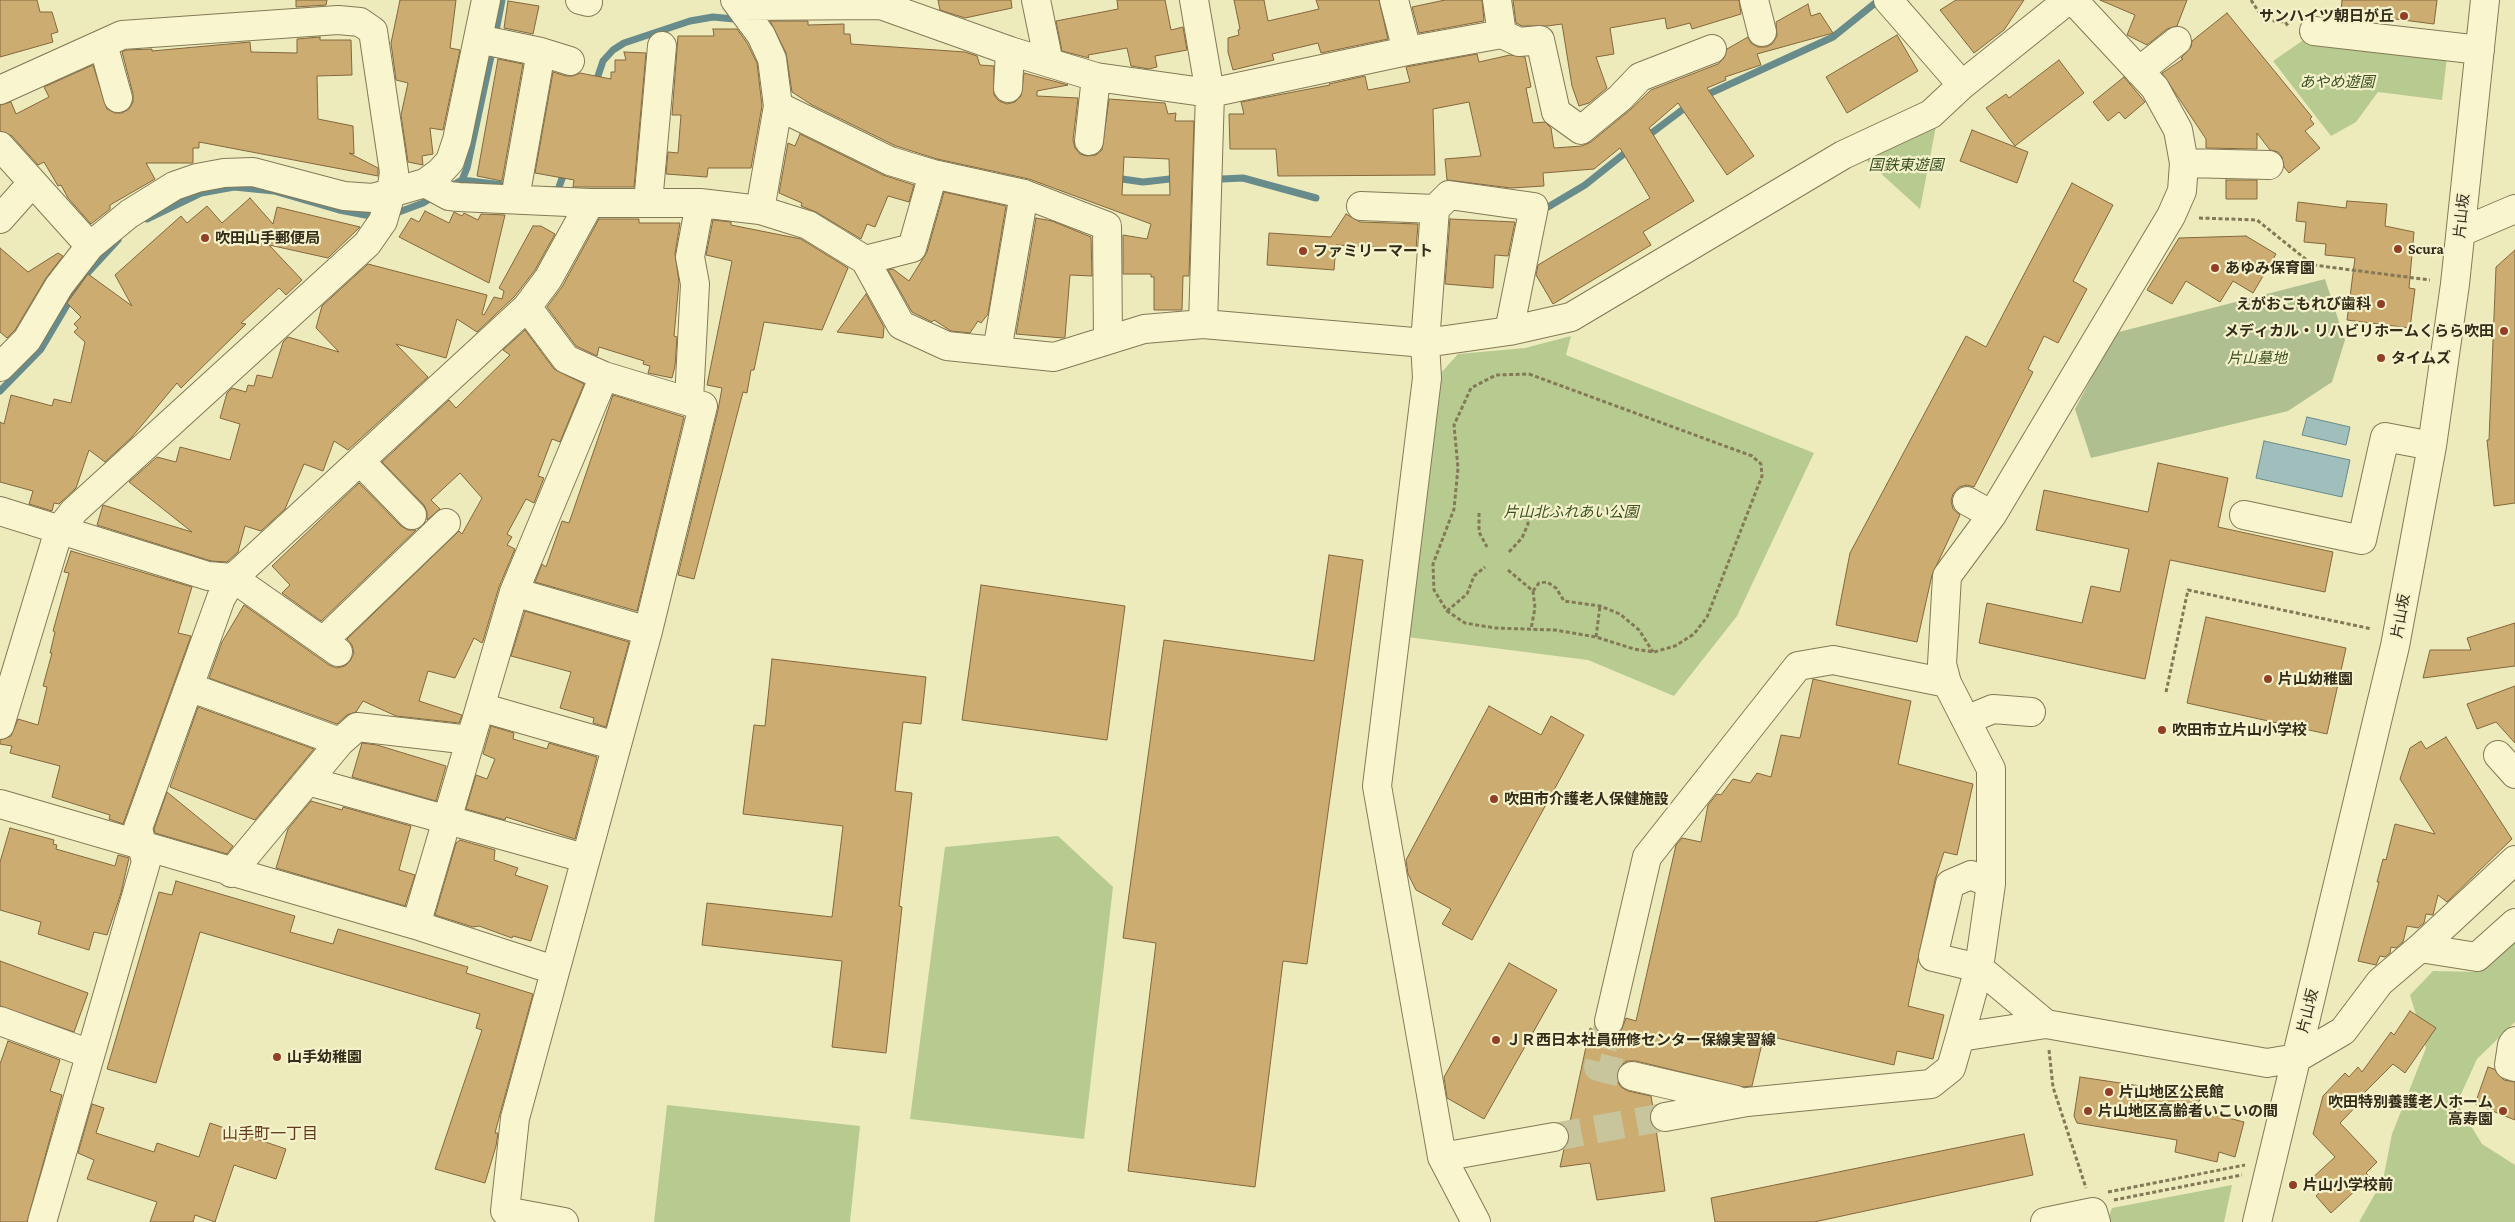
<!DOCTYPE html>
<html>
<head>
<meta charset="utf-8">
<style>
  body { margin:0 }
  canvas { display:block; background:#edeabc }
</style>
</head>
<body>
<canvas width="2515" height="1222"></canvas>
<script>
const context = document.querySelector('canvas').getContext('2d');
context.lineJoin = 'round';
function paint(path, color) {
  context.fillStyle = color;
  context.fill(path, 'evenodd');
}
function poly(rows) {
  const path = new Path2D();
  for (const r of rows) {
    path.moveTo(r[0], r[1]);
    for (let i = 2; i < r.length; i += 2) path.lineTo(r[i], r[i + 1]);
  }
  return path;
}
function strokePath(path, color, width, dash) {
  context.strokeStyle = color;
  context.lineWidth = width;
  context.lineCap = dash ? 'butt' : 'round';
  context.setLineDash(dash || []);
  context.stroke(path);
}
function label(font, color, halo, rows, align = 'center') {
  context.font = font + ' "Crimson Pro","Noto Sans JP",serif';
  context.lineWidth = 4.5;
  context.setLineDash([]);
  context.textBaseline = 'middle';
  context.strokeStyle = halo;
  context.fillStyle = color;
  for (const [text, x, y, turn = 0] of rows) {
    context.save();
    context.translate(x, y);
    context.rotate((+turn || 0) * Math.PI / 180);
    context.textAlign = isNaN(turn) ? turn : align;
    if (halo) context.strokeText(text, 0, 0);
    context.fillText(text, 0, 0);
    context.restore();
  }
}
const green = poly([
  [2305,39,2447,57,2442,100,2378,92,2356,122,2331,136,2273,61],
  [1936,126,1920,209,1866,160],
  [1571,336,1566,355,1814,453,1737,616,1674,696,1588,660,1407,637,1440,374,1458,354,1525,348],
  [1058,836,1113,887,1084,1139,910,1119,945,847],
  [2515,942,2515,1022,2477,1059,2457,1103,2482,1144,2515,1165,2515,1222,2359,1222,2383,1180,2392,1134,2426,1048,2410,995,2433,971,2480,972],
  [667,1105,860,1126,850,1222,654,1222],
  [2232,1185,2224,1222,2107,1222,2112,1208]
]);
const cemetery = poly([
  [2325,279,2345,340,2332,382,2288,411,2091,458,2075,409,2115,333]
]);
const water = poly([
  [2307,417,2350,427,2346,445,2302,435,2307,417],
  [2264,441,2350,460,2342,497,2256,478,2264,441]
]);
const stream = poly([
  [495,36,502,0],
  [595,85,603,61,613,50,624,43,690,21,713,17,734,19],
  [1704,96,1833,37,1874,4],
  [1645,138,1690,104],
  [1115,178,1143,182,1179,178],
  [1222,179,1243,178,1316,198],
  [462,180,503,185],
  [449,187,462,180,467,168,493,47],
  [552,190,558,190,565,170],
  [1548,207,1585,185,1630,149],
  [399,212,423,203,436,195],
  [147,219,201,193,234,187,274,191,339,210,371,216],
  [0,391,41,349,83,278,118,240]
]);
const building = poly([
  [0,0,37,0,40,12,52,12,58,32,51,34,53,42,0,57,0,0],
  [296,0,327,0,326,5,296,7,296,0],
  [400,0,456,0,450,48,460,50,443,130,430,128,433,154,422,156,423,165,408,162,401,115,408,83,396,80,391,43,400,0],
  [938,0,1011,0,1012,8,965,18,940,10,938,0],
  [1117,0,1165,0,1171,30,1183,27,1187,50,1155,56,1157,67,1149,69,1131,66,1127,48,1088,55,1089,58,1062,51,1056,21,1118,9,1117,0],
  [1234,0,1264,0,1268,21,1319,9,1316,0,1379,0,1388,39,1321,53,1318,43,1272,54,1274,60,1233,70,1228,52,1228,38,1239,35,1238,30,1240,29,1234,0],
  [1445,0,1482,0,1484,21,1419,33,1412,7,1445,0],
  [1513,0,1739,0,1741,14,1692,29,1690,23,1667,29,1665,18,1610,28,1614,54,1596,57,1607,88,1589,103,1579,106,1572,86,1562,24,1547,26,1522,26,1516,23,1513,0],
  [1956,0,2024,0,2004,30,1974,53,1940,10,1956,0],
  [2100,0,2187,0,2177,26,2167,29,2147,45,2127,35,2135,15,2100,0],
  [2342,0,2437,0,2434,24,2341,12,2342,0],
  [508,1,539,6,533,34,504,28,508,1],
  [1808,4,1811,16,1820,13,1833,33,1757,54,1761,65,1725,77,1726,80,1707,88,1754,156,1727,175,1678,103,1649,128,1694,201,1643,232,1651,245,1553,304,1536,275,1538,265,1650,198,1620,148,1594,169,1543,173,1544,186,1511,188,1447,180,1445,159,1481,156,1469,102,1433,109,1435,175,1278,176,1276,149,1230,149,1229,114,1244,114,1241,102,1330,85,1329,84,1365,76,1368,90,1410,82,1406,67,1477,54,1479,62,1510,55,1525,57,1531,87,1526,88,1533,123,1545,122,1551,128,1554,148,1582,146,1591,142,1630,110,1651,90,1718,64,1724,58,1727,49,1748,37,1751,43,1758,47,1766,47,1772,44,1777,36,1776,22,1808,4],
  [2227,13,2312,117,2310,119,2314,124,2305,131,2320,148,2289,173,2284,167,2282,157,2278,152,2270,150,2257,133,2257,149,2206,148,2206,139,2162,73,2183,59,2181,58,2191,47,2192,41,2227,13],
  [770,21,808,21,808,25,844,24,844,34,850,34,851,44,965,52,977,56,980,65,994,66,994,95,999,101,1007,104,1015,102,1021,96,1024,73,1068,85,1037,91,1037,96,1078,98,1073,140,1075,148,1080,154,1087,156,1096,155,1102,150,1109,99,1165,103,1168,114,1176,113,1175,121,1194,121,1189,276,1183,276,1182,310,1154,310,1154,277,1151,277,1151,274,1123,274,1123,235,1147,239,1151,224,1029,179,937,159,896,146,812,105,792,92,786,53,770,21],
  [1124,157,1169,159,1170,195,1122,195,1124,157],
  [713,29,737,29,747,43,757,63,762,106,751,168,708,168,707,177,666,174,668,152,678,153,681,115,672,115,678,36,714,36,713,29],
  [1897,35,1918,71,1847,113,1826,77,1897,35],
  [320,37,320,40,351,40,352,75,317,76,318,119,353,126,354,154,349,153,378,168,378,176,199,142,199,148,193,148,193,163,146,163,155,179,110,205,110,209,91,224,68,198,61,185,58,186,44,162,38,165,12,136,0,131,0,105,11,102,16,114,49,97,44,87,93,65,107,109,115,113,122,113,129,109,133,102,133,94,122,52,126,50,152,49,152,51,250,42,251,52,297,53,297,39,320,37],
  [624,52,646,53,634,187,573,187,574,180,535,173,553,72,566,76,573,76,580,73,611,79,611,72,615,72,615,60,626,60,624,52],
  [498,59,523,64,502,181,477,176,498,59],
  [2059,60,2084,93,2015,146,1986,108,2006,94,2009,98,2059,60],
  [2124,77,2145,102,2125,119,2119,112,2108,121,2093,102,2124,77],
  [1972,130,2028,152,2017,183,1960,161,1972,130],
  [800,134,883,175,914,185,909,202,888,196,875,227,867,224,861,239,816,212,801,206,802,203,779,193,788,143,795,146,800,134],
  [2226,180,2257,180,2257,199,2226,199,2226,180],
  [2072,183,2113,205,2073,281,2087,289,2058,343,2044,336,2028,369,2033,372,1974,487,1967,485,1959,487,1953,494,1951,501,1953,509,1960,515,1932,575,1917,642,1836,625,1850,553,1966,336,1986,347,2072,183],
  [944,192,1006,206,988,314,981,323,978,321,970,333,951,331,934,320,932,322,912,312,888,270,893,269,909,281,927,252,944,192],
  [250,198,273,224,277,207,360,227,328,258,269,245,302,280,286,295,279,288,241,323,246,324,181,388,177,383,132,437,105,462,89,450,76,488,59,504,54,503,52,511,29,504,33,491,0,482,0,422,4,424,11,395,52,406,54,399,71,403,85,342,74,332,78,328,74,324,81,317,67,303,88,274,132,306,115,275,181,216,187,223,207,206,222,223,250,198],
  [2347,201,2387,204,2385,226,2414,232,2409,288,2415,289,2410,328,2347,320,2355,258,2325,255,2326,244,2304,242,2306,222,2296,221,2298,202,2346,208,2347,201],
  [425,211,449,223,454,212,462,216,464,213,478,220,481,214,505,215,489,283,399,237,411,218,419,222,425,211],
  [1346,214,1360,222,1418,224,1416,249,1336,245,1334,270,1267,265,1269,233,1331,237,1346,214],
  [1036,218,1052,221,1091,237,1092,276,1070,275,1065,337,1063,338,1016,334,1036,218],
  [599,219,639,219,639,223,680,223,675,254,679,282,674,336,677,337,675,366,672,378,648,373,650,366,643,364,644,361,599,347,597,356,576,346,547,307,562,287,599,219],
  [1450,219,1515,222,1508,256,1495,255,1493,288,1445,284,1450,219],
  [713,220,731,222,731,225,801,239,848,268,822,330,764,322,754,370,751,370,747,393,743,392,694,579,678,575,718,410,722,388,707,385,732,261,706,255,713,220],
  [533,226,541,226,555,234,535,270,515,296,477,332,457,319,446,358,396,344,428,377,348,450,334,441,323,471,304,464,285,509,261,531,245,526,238,552,227,562,211,561,97,525,103,505,192,532,129,482,157,457,176,462,180,447,230,460,240,424,220,418,227,393,232,388,246,392,248,385,254,386,257,375,272,378,283,342,288,337,339,352,316,328,322,306,368,264,487,295,482,314,484,315,494,297,502,299,504,291,499,288,533,226],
  [2246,236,2276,254,2253,293,2233,281,2220,302,2186,281,2172,304,2147,290,2179,238,2246,236],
  [0,248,28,272,58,253,63,256,46,278,15,330,7,338,0,332,0,248],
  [2515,250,2515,503,2494,506,2487,440,2489,440,2496,267,2515,250],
  [866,294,884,327,883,338,837,332,866,294],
  [525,330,554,369,584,384,560,442,552,439,538,476,544,478,534,503,526,499,507,534,512,537,507,545,515,549,499,587,483,641,482,643,474,638,455,678,428,671,419,701,462,715,459,723,396,716,363,701,356,712,347,715,337,724,209,678,222,642,244,605,329,665,337,668,345,666,350,661,354,653,352,645,347,639,459,531,462,534,482,498,460,473,431,500,440,509,427,520,427,512,424,505,382,462,449,400,456,408,510,355,503,350,525,330],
  [613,395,684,417,637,611,535,582,542,564,546,567,562,521,569,523,613,395],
  [2158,463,2228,478,2218,527,2333,552,2325,592,2170,560,2145,679,1979,643,1987,603,2082,623,2091,586,2120,592,2129,549,2036,530,2044,490,2148,512,2158,463],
  [359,483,401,526,408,530,416,530,321,621,282,593,290,585,272,566,359,483],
  [71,551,192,587,178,633,191,636,123,824,109,819,110,815,52,797,60,766,10,753,12,746,0,744,0,740,11,736,18,719,38,725,47,687,43,686,52,653,50,653,55,632,53,631,69,573,64,572,71,551],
  [1329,555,1363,560,1307,964,1283,961,1255,1187,1128,1171,1156,943,1123,938,1164,640,1314,661,1329,555],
  [981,585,1125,606,1107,740,962,720,981,585],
  [525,611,629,642,606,727,593,723,594,718,560,708,571,672,511,656,525,611],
  [2206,617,2346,648,2327,734,2187,703,2206,617],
  [2515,623,2515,666,2423,678,2430,650,2471,650,2467,638,2515,623],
  [772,659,926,677,921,724,903,722,895,791,912,793,899,906,902,907,886,1053,832,1047,842,961,702,945,707,903,832,917,843,826,743,814,754,725,765,726,772,659],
  [1813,679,1911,701,1898,764,1973,784,1957,855,1944,852,1935,880,1908,1006,1944,1015,1933,1059,1897,1051,1894,1065,1764,1035,1752,1086,1743,1087,1636,1061,1627,1061,1620,1066,1617,1073,1617,1080,1621,1087,1628,1091,1651,1096,1653,1108,1650,1119,1656,1129,1665,1191,1597,1200,1590,1163,1560,1167,1564,1149,1569,1142,1568,1131,1590,1028,1605,1036,1613,1036,1621,1031,1626,1018,1636,1021,1676,845,1682,838,1701,842,1708,805,1717,794,1721,795,1733,779,1750,783,1757,773,1771,777,1781,735,1800,738,1813,679],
  [2515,686,2515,743,2496,722,2477,729,2467,704,2515,686],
  [1489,706,1541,735,1551,716,1584,735,1472,940,1442,924,1451,909,1416,890,1408,874,1406,860,1489,706],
  [198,707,314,749,255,820,170,787,198,707],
  [491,726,514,733,513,739,547,749,549,743,597,757,575,839,506,817,505,820,466,809,476,775,487,779,495,759,483,754,491,726],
  [2446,737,2512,839,2447,902,2438,895,2433,915,2426,914,2424,923,2418,928,2407,926,2403,942,2396,948,2391,947,2390,953,2385,957,2380,956,2376,965,2358,961,2379,882,2377,882,2383,859,2386,860,2395,824,2435,834,2400,779,2410,748,2421,741,2426,749,2446,737],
  [362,743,377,745,446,766,436,801,352,777,362,743],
  [167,792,233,846,227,854,155,833,154,829,167,792],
  [311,801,342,810,343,807,411,826,399,870,415,875,405,906,276,868,288,829,311,801],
  [10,828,54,840,53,844,57,845,56,849,115,866,118,855,129,858,121,893,107,935,94,932,89,950,38,934,41,922,0,910,0,862,10,828],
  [460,840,495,850,494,860,518,868,515,875,548,886,531,941,513,936,512,938,479,926,473,927,435,915,456,843,460,840],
  [176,881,295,916,290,932,333,944,338,929,468,967,466,973,533,994,500,1114,495,1133,498,1133,496,1146,485,1183,435,1169,482,1030,476,1028,480,1014,200,932,156,1083,107,1069,159,892,172,895,176,881],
  [0,961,88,993,74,1032,0,1006,0,961],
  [1509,963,1557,990,1484,1119,1447,1098,1444,1077,1509,963],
  [2410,1011,2436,1028,2405,1073,2393,1064,2363,1094,2365,1097,2340,1123,2377,1162,2366,1173,2370,1177,2331,1213,2316,1196,2319,1193,2309,1181,2335,1157,2313,1134,2323,1096,2345,1073,2349,1077,2358,1067,2362,1072,2391,1032,2394,1035,2410,1011],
  [8,1041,60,1060,50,1091,62,1095,27,1222,0,1222,0,1064,8,1041],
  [2488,1067,2494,1069,2504,1080,2515,1082,2515,1120,2475,1104,2488,1067],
  [2080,1077,2201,1095,2197,1110,2244,1122,2235,1157,2219,1152,2217,1162,2175,1152,2177,1140,2077,1123,2074,1116,2080,1077],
  [92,1104,104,1108,96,1133,154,1152,157,1143,199,1157,210,1123,286,1149,276,1179,234,1165,215,1222,195,1215,193,1222,150,1222,157,1202,87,1179,94,1160,78,1153,92,1104],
  [2024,1134,2033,1175,1814,1222,1715,1222,1711,1198,2024,1134]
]);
const minorTunnel = poly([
  [1609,1021,1598,1067,1632,1076],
  [1554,1137,1665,1117]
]);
const path = poly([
  [2251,0,2264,20,2285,22,2289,27],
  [2199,218,2257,220,2313,265,2430,280],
  [1529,374,1752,456,1761,464,1762,476,1707,617,1694,634,1675,646,1654,652,1634,649,1596,637,1555,630,1495,628,1465,623,1447,611,1434,590,1433,564,1454,509,1458,468,1454,425,1471,388,1496,375,1529,374],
  [1479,513,1479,532,1487,547],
  [1509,552,1522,538,1528,524,1528,511],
  [1508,570,1533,591,1535,608,1531,629],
  [1533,591,1539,583,1547,582,1556,588,1564,601,1600,606,1620,614,1639,630,1653,652],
  [1447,611,1467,594,1474,576,1485,567],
  [1596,637,1600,606],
  [2166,692,2188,590,2372,629],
  [2049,1050,2053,1087,2086,1188],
  [2108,1192,2245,1165],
  [2114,1200,2242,1175]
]);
const minor = poly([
  [580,0,588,2],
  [735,0,761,35,772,59,778,106,760,210],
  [1036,0,1049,63],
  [1194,0,1210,93,1203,324,1425,343,1509,331,1571,317,1843,155,1931,114,1962,85,2068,0],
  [1394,0,1407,51],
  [1754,0,1762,32],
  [1888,0,1962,85],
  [741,6,881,5,1010,51,1096,77,1210,93,1407,51,1502,34,1497,0],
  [2314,31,2480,50],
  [1502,34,1519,42,1540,40,1556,112,1581,130,1620,98,1640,77,1712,49],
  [478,39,541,52,570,61],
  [103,44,118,98],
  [2139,71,2177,41],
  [1008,88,1010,51],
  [0,90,122,35,338,20,360,22,373,31,394,172,391,193,383,221,367,244,74,511,59,530,0,725],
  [778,106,890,161,933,174,1024,194,1107,226,1108,340],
  [1089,141,1096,77],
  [0,146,90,246],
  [2184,163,2269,165],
  [425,183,449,196,459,197,590,203,700,203,760,210,808,225,865,260,901,325,947,346,1054,357,1144,329,1203,324],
  [515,198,541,52],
  [648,203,662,46],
  [1361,206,1435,209],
  [0,219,32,183],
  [2461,232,2515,209],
  [865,260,912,248,933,174],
  [527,307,566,359,604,376,703,406,648,631,515,1118,505,1211,564,1222],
  [997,351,1024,194],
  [0,367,27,340,59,286,90,246,129,214,174,186,197,178,224,173,253,172,344,196,373,198,425,183,440,172,450,161,457,140,486,0],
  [689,400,695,284,690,257,700,203],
  [360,461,412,515],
  [1967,501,1992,515,1947,576,1942,664,1947,683,1991,769,1991,884,1979,968,2046,1024,2267,1063,2297,1058,2343,1031,2380,982,2420,948,2515,860],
  [0,511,208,576,233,578,527,307,548,279,590,203],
  [1992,515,2171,216,2182,191,2184,163,2178,130,2155,88,2073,0],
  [2244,515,2362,540,2385,437,2432,446],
  [514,592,648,631],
  [323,641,446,523],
  [189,687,340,742],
  [480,707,616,746],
  [1966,720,1993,709,2031,712],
  [2498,755,2515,774],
  [308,781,584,858],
  [0,804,416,925,554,970],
  [231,873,340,742,357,727,470,740],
  [416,925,514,592,604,376],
  [2420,948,2477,957,2515,923],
  [0,1021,90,1054],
  [1609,1021,1647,857,1798,666,1833,660,1947,683],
  [1960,1037,1979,968,1933,957,1950,884,1971,875,1991,884],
  [2515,1041,2512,1045,2509,1065,2515,1067],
  [1632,1076,1736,1100],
  [1665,1117,1747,1102,1931,1084,1951,1068,1960,1037,2046,1024],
  [1442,1157,1554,1137],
  [42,1222,146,862,138,828,221,598,233,578,338,652],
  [1476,1222,1442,1157,1377,786,1427,378,1425,343,1435,209,1449,195,1534,207,1509,331],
  [2045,1222,2093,1212,2096,1222],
  [2257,1222,2395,646,2432,446,2455,284,2485,0]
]);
const markers = [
  [2404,16,5,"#933e26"],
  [205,238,5,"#933e26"],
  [2398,249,5,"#933e26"],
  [1303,251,5,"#933e26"],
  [2215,268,5,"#933e26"],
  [2381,304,5,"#933e26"],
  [2504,331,5,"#933e26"],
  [2381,358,5,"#933e26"],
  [2268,679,5,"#933e26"],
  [2162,730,5,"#933e26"],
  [1494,799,5,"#933e26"],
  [1496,1040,5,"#933e26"],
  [277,1057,5,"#933e26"],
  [2109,1092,5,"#933e26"],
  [2088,1111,5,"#933e26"],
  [2503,1111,5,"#933e26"],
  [2293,1185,5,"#933e26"]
];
const poiNames = [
  ["サンハイツ朝日が丘",2394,16,"right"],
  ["吹田山手郵便局",215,238],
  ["Scura",2408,249],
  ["ファミリーマート",1313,251],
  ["あゆみ保育園",2225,268],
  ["えがおこもれび歯科",2371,304,"right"],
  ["メディカル・リハビリホームくらら吹田",2494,331,"right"],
  ["タイムズ",2391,358],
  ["片山幼稚園",2278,679],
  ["吹田市立片山小学校",2172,730],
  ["吹田市介護老人保健施設",1504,799],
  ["ＪＲ西日本社員研修センター保線実習線",1506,1040],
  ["山手幼稚園",287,1057],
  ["片山地区公民館",2119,1092],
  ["吹田特別養護老人ホーム",2493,1102,"right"],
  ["高寿園",2493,1119,"right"],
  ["片山地区高齢者いこいの間",2098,1111],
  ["片山小学校前",2303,1185]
];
const parkNames = [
  ["あやめ遊園",2337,82],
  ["国鉄東遊園",1906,165],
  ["片山墓地",2257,358],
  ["片山北ふれあい公園",1571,512]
];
const streetNames = [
  ["片山坂",2462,216,-84],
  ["片山坂",2401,616,-80],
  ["片山坂",2308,1011,-76]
];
const neighbourhoodNames = [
  ["山手町一丁目",270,1134]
];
paint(green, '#b7cb90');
paint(cemetery, '#afbf90');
paint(water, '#a0bebc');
strokePath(water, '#688b8b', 1);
strokePath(stream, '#688b8b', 7);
paint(building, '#ccac71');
strokePath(building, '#83683c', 1);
strokePath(minorTunnel, '#c8c49c', 28, [28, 14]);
strokePath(minor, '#847956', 30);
strokePath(path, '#847956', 3, [4, 2.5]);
strokePath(minor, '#f9f6cf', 28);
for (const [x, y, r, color] of markers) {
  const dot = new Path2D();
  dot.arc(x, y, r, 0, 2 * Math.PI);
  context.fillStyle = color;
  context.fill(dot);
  strokePath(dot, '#f5f2cb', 2);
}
label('bold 15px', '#332c1b', '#f5f2cb', poiNames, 'left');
label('italic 15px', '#3a5021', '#f5f2cb', parkNames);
label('15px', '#332c1b', '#f5f2cb', streetNames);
label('16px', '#60391a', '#f5f2cb', neighbourhoodNames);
</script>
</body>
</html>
